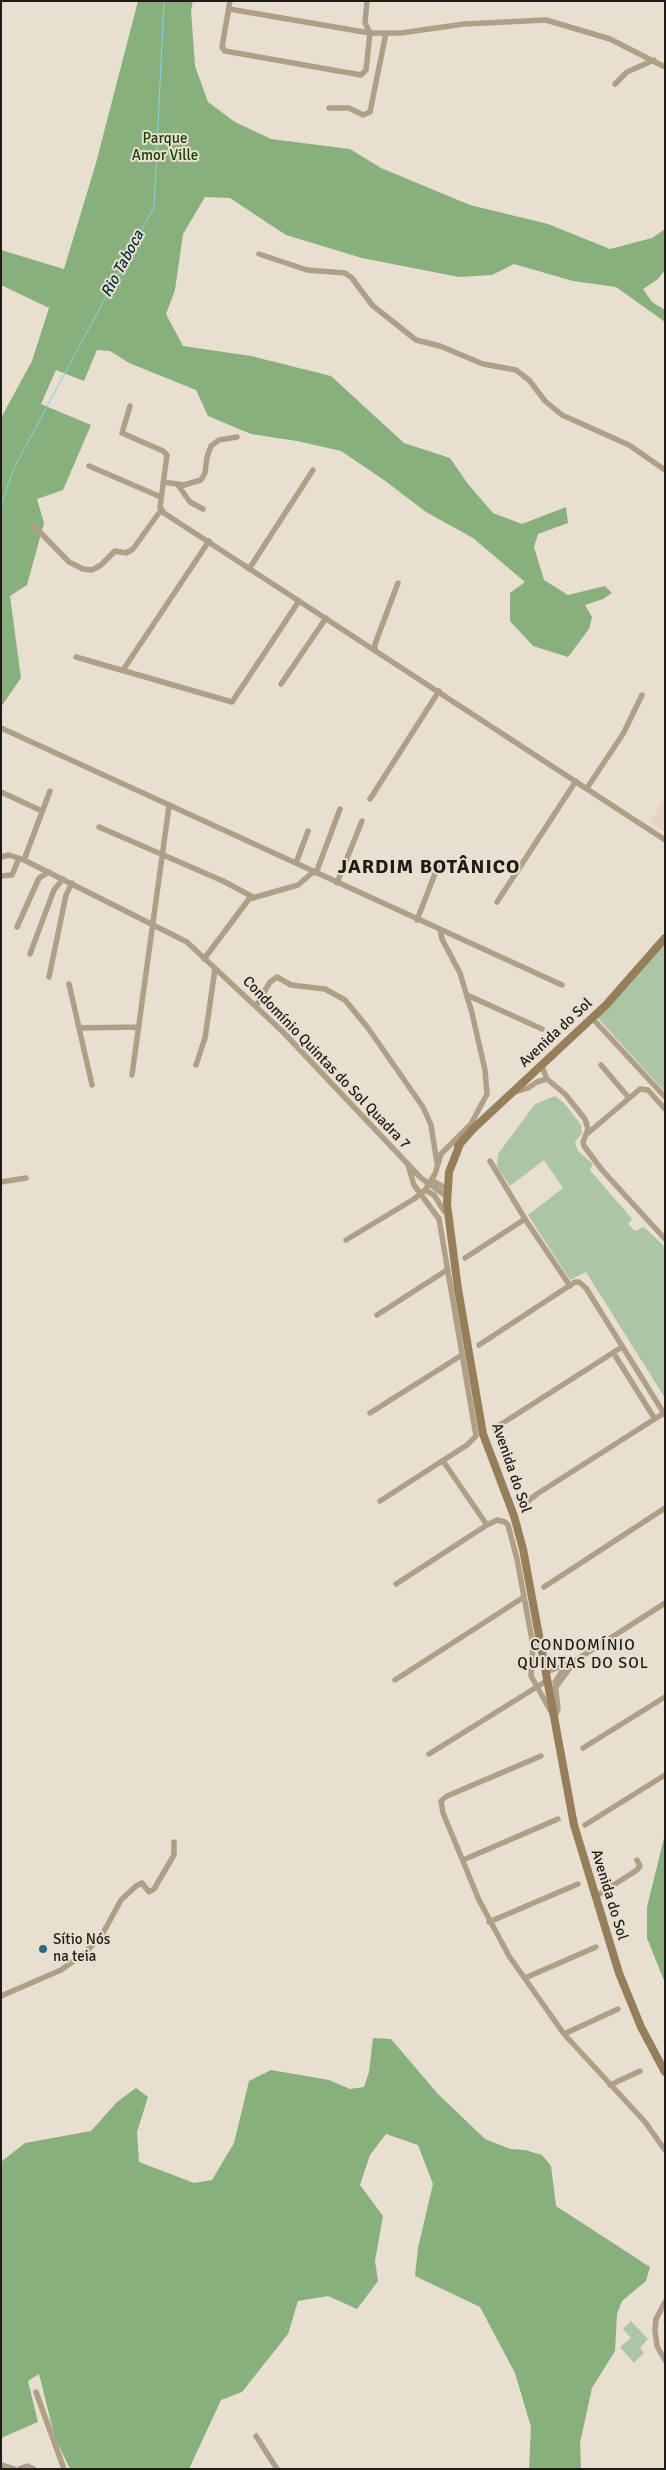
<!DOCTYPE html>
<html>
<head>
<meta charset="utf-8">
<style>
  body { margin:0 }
  #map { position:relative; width:666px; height:2470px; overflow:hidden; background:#e8dfd1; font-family:Signika,sans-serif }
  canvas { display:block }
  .frame { position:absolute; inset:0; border:2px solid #1f1c17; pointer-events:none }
</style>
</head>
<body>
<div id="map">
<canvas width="666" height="2470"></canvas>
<div class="frame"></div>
</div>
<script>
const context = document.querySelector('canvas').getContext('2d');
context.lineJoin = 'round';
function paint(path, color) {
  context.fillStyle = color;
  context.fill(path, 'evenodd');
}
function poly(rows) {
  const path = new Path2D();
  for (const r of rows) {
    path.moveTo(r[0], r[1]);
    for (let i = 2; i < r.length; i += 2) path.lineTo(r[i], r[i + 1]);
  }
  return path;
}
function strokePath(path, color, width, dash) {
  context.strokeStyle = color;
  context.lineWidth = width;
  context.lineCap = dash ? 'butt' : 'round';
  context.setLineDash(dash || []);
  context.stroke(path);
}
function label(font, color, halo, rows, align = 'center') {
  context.font = font + ' Signika,sans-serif';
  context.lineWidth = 4;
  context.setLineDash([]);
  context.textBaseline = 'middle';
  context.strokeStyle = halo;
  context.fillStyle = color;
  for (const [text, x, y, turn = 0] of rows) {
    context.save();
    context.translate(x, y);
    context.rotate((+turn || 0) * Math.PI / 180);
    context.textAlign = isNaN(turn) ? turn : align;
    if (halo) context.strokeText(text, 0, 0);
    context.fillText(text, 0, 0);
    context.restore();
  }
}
const built = poly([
  [665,798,665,832,650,822]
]);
const green = poly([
  [665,941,665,1092,594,1014],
  [555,1096,565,1104,581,1125,582,1133,575,1142,578,1151,593,1164,590,1170,632,1219,628,1224,635,1231,644,1227,665,1247,665,1398,586,1272,570,1280,528,1215,563,1188,544,1160,510,1186,497,1167,498,1154,535,1104],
  [631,2321,648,2339,640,2348,644,2353,634,2363,620,2347,631,2338,623,2329]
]);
const forest = poly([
  [138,1,193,1,191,10,195,66,208,102,235,122,271,139,350,149,381,168,470,205,548,224,610,249,652,238,665,229,665,270,658,279,643,289,652,302,665,310,665,322,616,287,573,281,514,264,492,275,459,277,362,258,286,235,230,198,205,197,183,234,175,290,166,314,183,346,251,356,331,376,404,443,450,458,468,484,493,513,522,524,566,507,568,523,538,534,534,547,544,580,568,595,605,586,612,593,603,599,585,605,592,617,589,629,568,657,533,646,510,621,510,593,525,582,473,538,426,512,384,480,341,451,297,441,251,434,208,416,196,390,129,363,110,351,97,350,84,381,56,370,41,404,91,425,63,490,37,499,44,523,27,585,10,596,21,678,1,707,1,418,32,361,49,308,1,285,1,250,64,269,96,163],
  [665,1834,665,1983,647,1938,647,1907],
  [373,2038,391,2039,438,2094,485,2139,510,2149,525,2150,542,2155,551,2166,556,2206,650,2267,646,2281,622,2301,617,2314,615,2351,592,2388,580,2443,581,2469,529,2469,531,2427,515,2373,480,2307,415,2276,418,2248,433,2184,418,2145,386,2134,370,2155,360,2185,383,2216,375,2261,378,2281,357,2309,328,2296,298,2301,288,2334,242,2392,221,2400,189,2469,70,2469,55,2438,39,2374,28,2381,38,2422,1,2438,1,2162,25,2143,91,2131,117,2102,136,2088,148,2097,137,2132,139,2162,194,2183,212,2180,234,2143,249,2081,271,2070,329,2080,350,2089,364,2087,369,2072]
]);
const stream = poly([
  [1,506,14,468,154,207,164,1]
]);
const street = poly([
  [230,1,222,47,225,51,361,75,366,70,370,33,365,23,367,1],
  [229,9,370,33,401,33,464,24,546,20,610,39,665,67],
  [615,84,627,72,654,60],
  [329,108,349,108,363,115,370,112,386,33],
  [259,254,307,270,345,273,352,278,372,305,416,340,440,346,483,364,516,370,529,380,545,401,562,415,629,445,665,470],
  [130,406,122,433,163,451,167,455,160,507,164,513,665,840],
  [89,466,161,497],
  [163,482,184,485,201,480,205,473,207,457,211,446,219,440,237,437],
  [178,485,190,502,203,509],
  [34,526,69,562,83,569,92,570,101,565,115,551,126,553,133,549,161,510],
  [249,569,313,470],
  [375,651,375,644,398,583],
  [76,657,232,702,299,601],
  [123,670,209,541],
  [281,684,326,618],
  [1,728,562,985],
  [587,788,623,734,642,695],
  [1,792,42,811],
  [370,799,439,691],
  [99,827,223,881,253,897],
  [1,857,9,855,24,860,187,942,283,1032,421,1178,446,1196],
  [24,860,50,791],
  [296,863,308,831],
  [316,873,340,809],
  [1,876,12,875,19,858],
  [337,883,362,821],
  [497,902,576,781],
  [417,920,438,866],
  [17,927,39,878,49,872],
  [30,954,54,890,63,879],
  [204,959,249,899,298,885,313,872],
  [49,977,66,895,72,883],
  [69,984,92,1085],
  [467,995,542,1029],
  [256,1006,270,982,277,977,291,985,325,989,345,1000,368,1028,423,1107,431,1125,437,1163],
  [592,1018,665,1097],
  [79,1028,137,1027],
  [196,1065,205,1038,215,969],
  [601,1065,629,1098],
  [542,1067,547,1079,565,1094,585,1119,588,1129,583,1142,584,1146,602,1170,665,1239],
  [132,1075,169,806],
  [512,1093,528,1088,537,1082,547,1079],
  [588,1133,640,1089,648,1090,665,1109],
  [490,1161,525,1219,570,1286],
  [432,1180,447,1189],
  [1,1182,26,1178],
  [425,1190,434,1195,444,1211],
  [346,1240,414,1199,425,1190,435,1174,441,1154,471,1124,487,1094,485,1070,472,1013,460,973,442,939,440,930],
  [465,1258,525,1219],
  [377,1315,447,1270],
  [479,1345,575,1282,579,1282,586,1288,665,1415],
  [616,1357,653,1416],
  [370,1413,462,1355],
  [495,1428,622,1347],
  [443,1461,487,1525,497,1520,505,1522,508,1525,517,1559,533,1645,531,1676,554,1717,558,1710,555,1682,563,1670,573,1663],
  [380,1501,467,1445,476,1436,439,1219,414,1185,408,1165],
  [522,1506,537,1494,664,1413],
  [396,1584,487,1525],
  [544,1587,665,1508],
  [546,1672,573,1662,665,1603],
  [395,1680,524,1597],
  [556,1687,572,1665],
  [583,1748,665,1697],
  [429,1754,548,1680],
  [541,1756,447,1796,441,1801,443,1813,479,1900,509,1956,564,2034,645,2122,665,2150],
  [585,1825,665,1775],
  [463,1860,558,1819],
  [595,1897,637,1870,640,1866,637,1860],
  [489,1922,578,1884],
  [525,1978,596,1947],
  [1,1996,61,1970,85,1953,102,1935,121,1900,136,1886,142,1883,149,1892,154,1889,174,1855,174,1842],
  [564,2034,618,2009],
  [610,2085,640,2071],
  [665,2302,656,2319,655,2330,657,2346,665,2360],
  [36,2392,64,2469],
  [256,2436,277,2469],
  [1,2465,14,2469],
  [19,2469,27,2466,34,2469]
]);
const secondary = poly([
  [460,1144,449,1172,447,1204,458,1289,483,1434,514,1516,523,1549,574,1825,619,1973,641,2027,665,2072],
  [458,1146,473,1129,606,1005,665,938]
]);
const markers = [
  [43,1949,5,"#296b7e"]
];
const parkNames = [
  ["Parque",165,139],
  ["Amor Ville",165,156]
];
const streetNames = [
  ["Avenida do Sol",556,1033,-43],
  ["Condomínio Quintas do Sol Quadra 7",326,1063,46],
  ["Avenida do Sol",511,1468,71],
  ["Avenida do Sol",609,1895,73]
];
const poiNames = [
  ["Sítio Nós",53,1940],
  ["na teia",53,1957]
];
const waterNames = [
  ["Rio Taboca",123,264,-62]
];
const neighbourhoodNames = [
  ["CONDOMÍNIO",583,1646],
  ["QUINTAS DO SOL",583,1664]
];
const districtNames = [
  ["JARDIM BOTÂNICO",429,868]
];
paint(built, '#e2d4c0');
paint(green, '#acc6a5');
paint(forest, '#88b07c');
strokePath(stream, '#7fd5e6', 1);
strokePath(street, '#af9f86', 5.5);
strokePath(secondary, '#967e5a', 8);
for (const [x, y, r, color] of markers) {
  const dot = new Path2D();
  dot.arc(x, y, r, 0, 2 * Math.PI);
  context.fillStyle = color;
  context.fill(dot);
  strokePath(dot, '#e8dfd1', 2);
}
label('15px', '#184008', '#e8dfd1', parkNames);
label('15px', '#1f1c17', '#e8dfd1', streetNames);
label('15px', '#1f1c17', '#e8dfd1', poiNames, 'left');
label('italic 16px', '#032f36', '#e8dfd1', waterNames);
context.letterSpacing = '1px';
label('16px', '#1f1c17', '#e8dfd1', neighbourhoodNames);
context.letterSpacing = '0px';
context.letterSpacing = '1px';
label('bold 20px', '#1f1c17', '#e8dfd1', districtNames);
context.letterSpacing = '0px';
</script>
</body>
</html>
